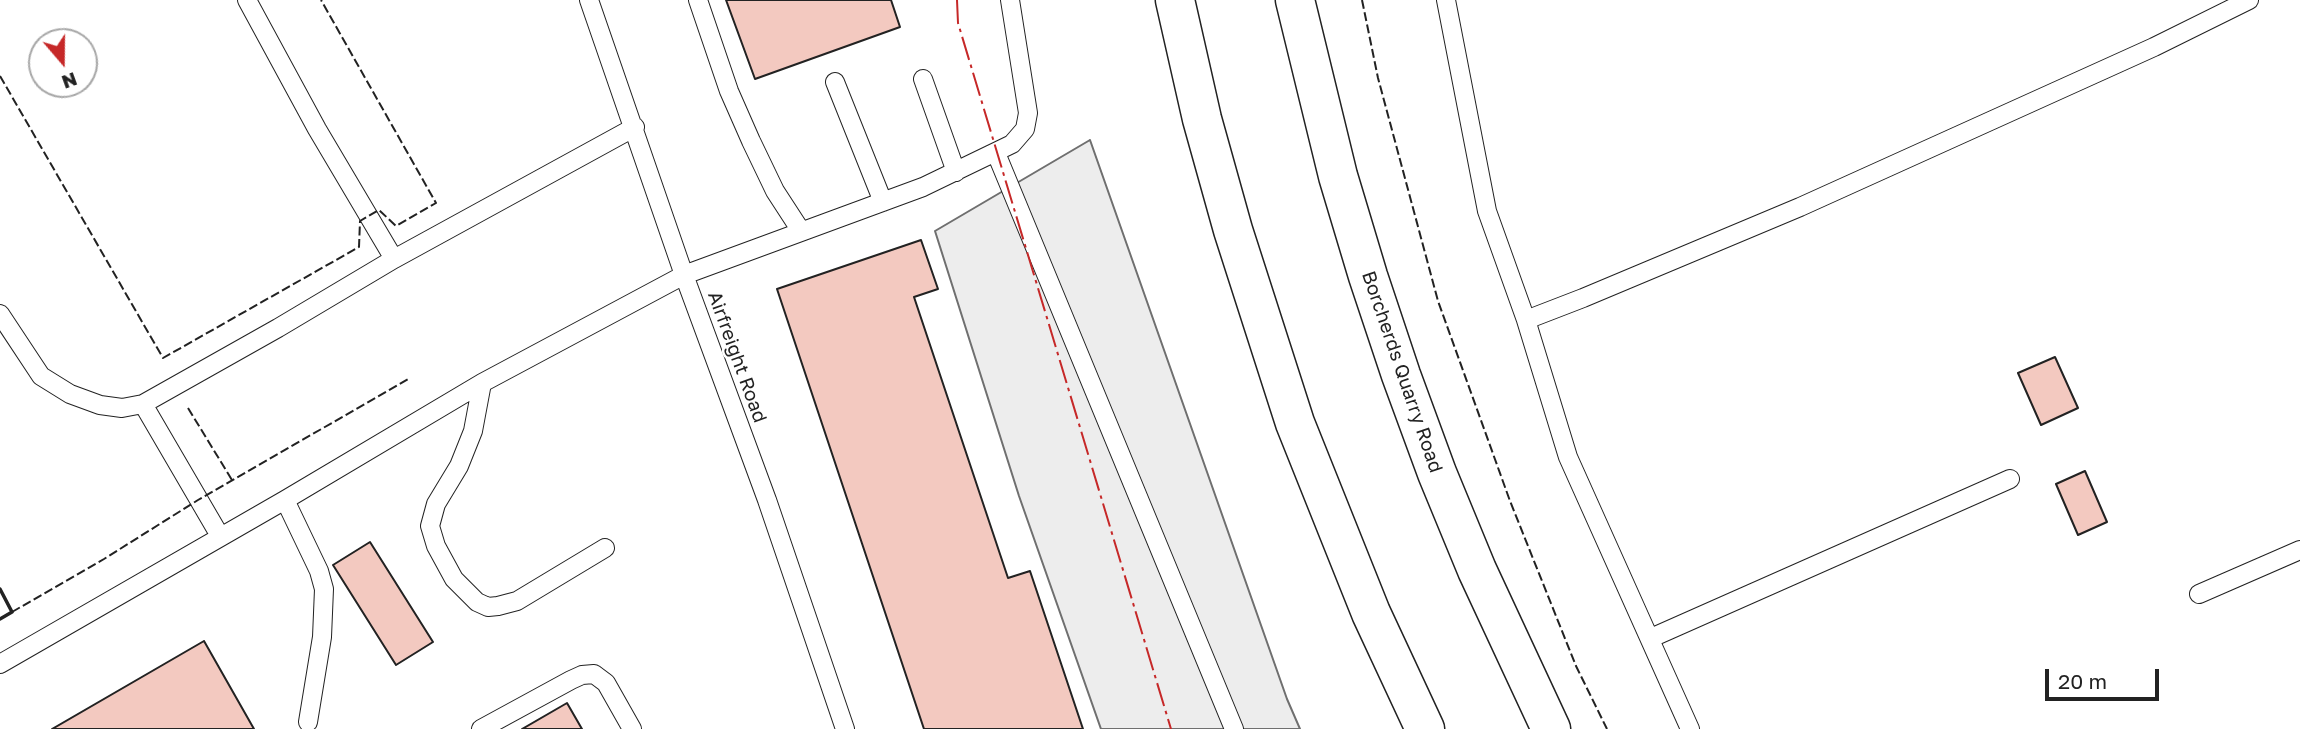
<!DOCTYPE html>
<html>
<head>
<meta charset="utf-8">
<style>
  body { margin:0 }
  #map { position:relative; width:2300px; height:729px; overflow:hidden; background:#fff; font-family:"Golos Text",sans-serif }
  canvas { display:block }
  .north { position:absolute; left:28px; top:28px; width:70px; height:70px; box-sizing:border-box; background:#fff; border:2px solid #a7a7a7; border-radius:50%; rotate:160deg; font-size:19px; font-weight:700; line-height:28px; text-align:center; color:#222 }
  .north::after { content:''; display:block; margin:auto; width:24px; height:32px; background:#c62828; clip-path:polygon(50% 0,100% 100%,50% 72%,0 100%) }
  .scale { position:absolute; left:2045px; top:669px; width:114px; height:32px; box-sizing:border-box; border:4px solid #222; border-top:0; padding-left:9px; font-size:21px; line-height:24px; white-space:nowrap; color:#222; -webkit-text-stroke:5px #fff; paint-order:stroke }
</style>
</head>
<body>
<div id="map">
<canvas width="2300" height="729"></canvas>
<div class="north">N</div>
<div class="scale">20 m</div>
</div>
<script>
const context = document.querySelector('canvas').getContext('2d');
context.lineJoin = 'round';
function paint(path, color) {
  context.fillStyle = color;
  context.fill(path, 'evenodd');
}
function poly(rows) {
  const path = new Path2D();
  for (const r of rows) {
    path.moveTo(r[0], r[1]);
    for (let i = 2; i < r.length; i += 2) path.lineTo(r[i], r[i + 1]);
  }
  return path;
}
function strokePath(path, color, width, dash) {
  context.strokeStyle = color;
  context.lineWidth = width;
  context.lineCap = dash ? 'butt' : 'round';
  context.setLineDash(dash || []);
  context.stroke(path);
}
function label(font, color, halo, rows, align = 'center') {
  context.font = font + ' "Golos Text",sans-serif';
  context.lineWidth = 5;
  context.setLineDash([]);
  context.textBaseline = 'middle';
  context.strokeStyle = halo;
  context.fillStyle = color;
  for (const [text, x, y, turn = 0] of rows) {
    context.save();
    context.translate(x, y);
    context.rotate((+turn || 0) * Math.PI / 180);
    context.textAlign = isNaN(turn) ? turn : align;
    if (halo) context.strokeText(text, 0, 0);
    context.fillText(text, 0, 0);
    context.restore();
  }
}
const parking = poly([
  [1090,140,1287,699,1300,729,1101,729,1019,496,935,231,1090,140]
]);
const building = poly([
  [726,0,891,0,900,27,755,79,726,0],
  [921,240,938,289,914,297,1008,578,1030,571,1083,729,924,729,777,289,921,240],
  [2055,357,2078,408,2041,425,2018,373,2055,357],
  [2085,471,2107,522,2078,535,2056,484,2085,471],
  [370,542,433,642,396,665,333,565,370,542],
  [204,641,254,729,52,729,204,641],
  [567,703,582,729,522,729,567,703]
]);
const service = poly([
  [247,0,317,129,394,259],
  [589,0,684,275,767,500,845,729],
  [698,0,729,91,751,141,775,191,801,231],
  [1446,0,1487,211,1526,320,1568,457,1690,729],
  [923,79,956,172],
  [835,82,883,202],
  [996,153,1234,729],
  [0,314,41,376,70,394,100,405,122,408,143,404,278,328,394,259,635,127],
  [1526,320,1583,298,1800,207,2154,47,2249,0],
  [482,383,473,431,459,466,436,504,430,526,436,546,454,579,477,602,488,607,498,606,517,601,605,548],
  [143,404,220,536],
  [285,500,319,571,324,589,322,637,308,722],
  [2199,594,2300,550],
  [1651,638,2010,479],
  [0,664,285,500,482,383,684,275,923,187,1012,144,1025,129,1028,113,1010,0],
  [481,729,571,680,582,675,594,674,606,683,632,729]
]);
const secondary = poly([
  [1175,0,1202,119,1233,230,1295,423,1371,613,1425,729],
  [1295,0,1338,176,1368,276,1401,375,1437,473,1477,570,1551,729]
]);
const fence = poly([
  [1362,0,1378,78,1438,301,1510,501,1576,666,1607,729],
  [0,76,163,358,359,247,360,221,379,210,396,226,436,203,321,0],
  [188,408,232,480],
  [12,612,104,559,198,500,410,378]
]);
const wall = poly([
  [0,589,12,612,0,619]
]);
const power = poly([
  [957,0,958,23,1171,729]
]);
const streetNames = [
  ["Airfreight Road",737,357,70],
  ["Borcherds Quarry Road",1402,372,71]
];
paint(parking, '#ededed');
strokePath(parking, '#6f6f6f', 2);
paint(building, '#f3c9c0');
strokePath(building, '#222', 2);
strokePath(service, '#222', 20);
strokePath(secondary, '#222', 41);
strokePath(service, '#fff', 18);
strokePath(secondary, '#fff', 38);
strokePath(fence, '#222', 2, [9, 3.5]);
strokePath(wall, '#222', 3.5);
strokePath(power, '#c62828', 2, [24, 5, 3.5, 5]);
label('19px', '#222', '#fff', streetNames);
</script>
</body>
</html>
